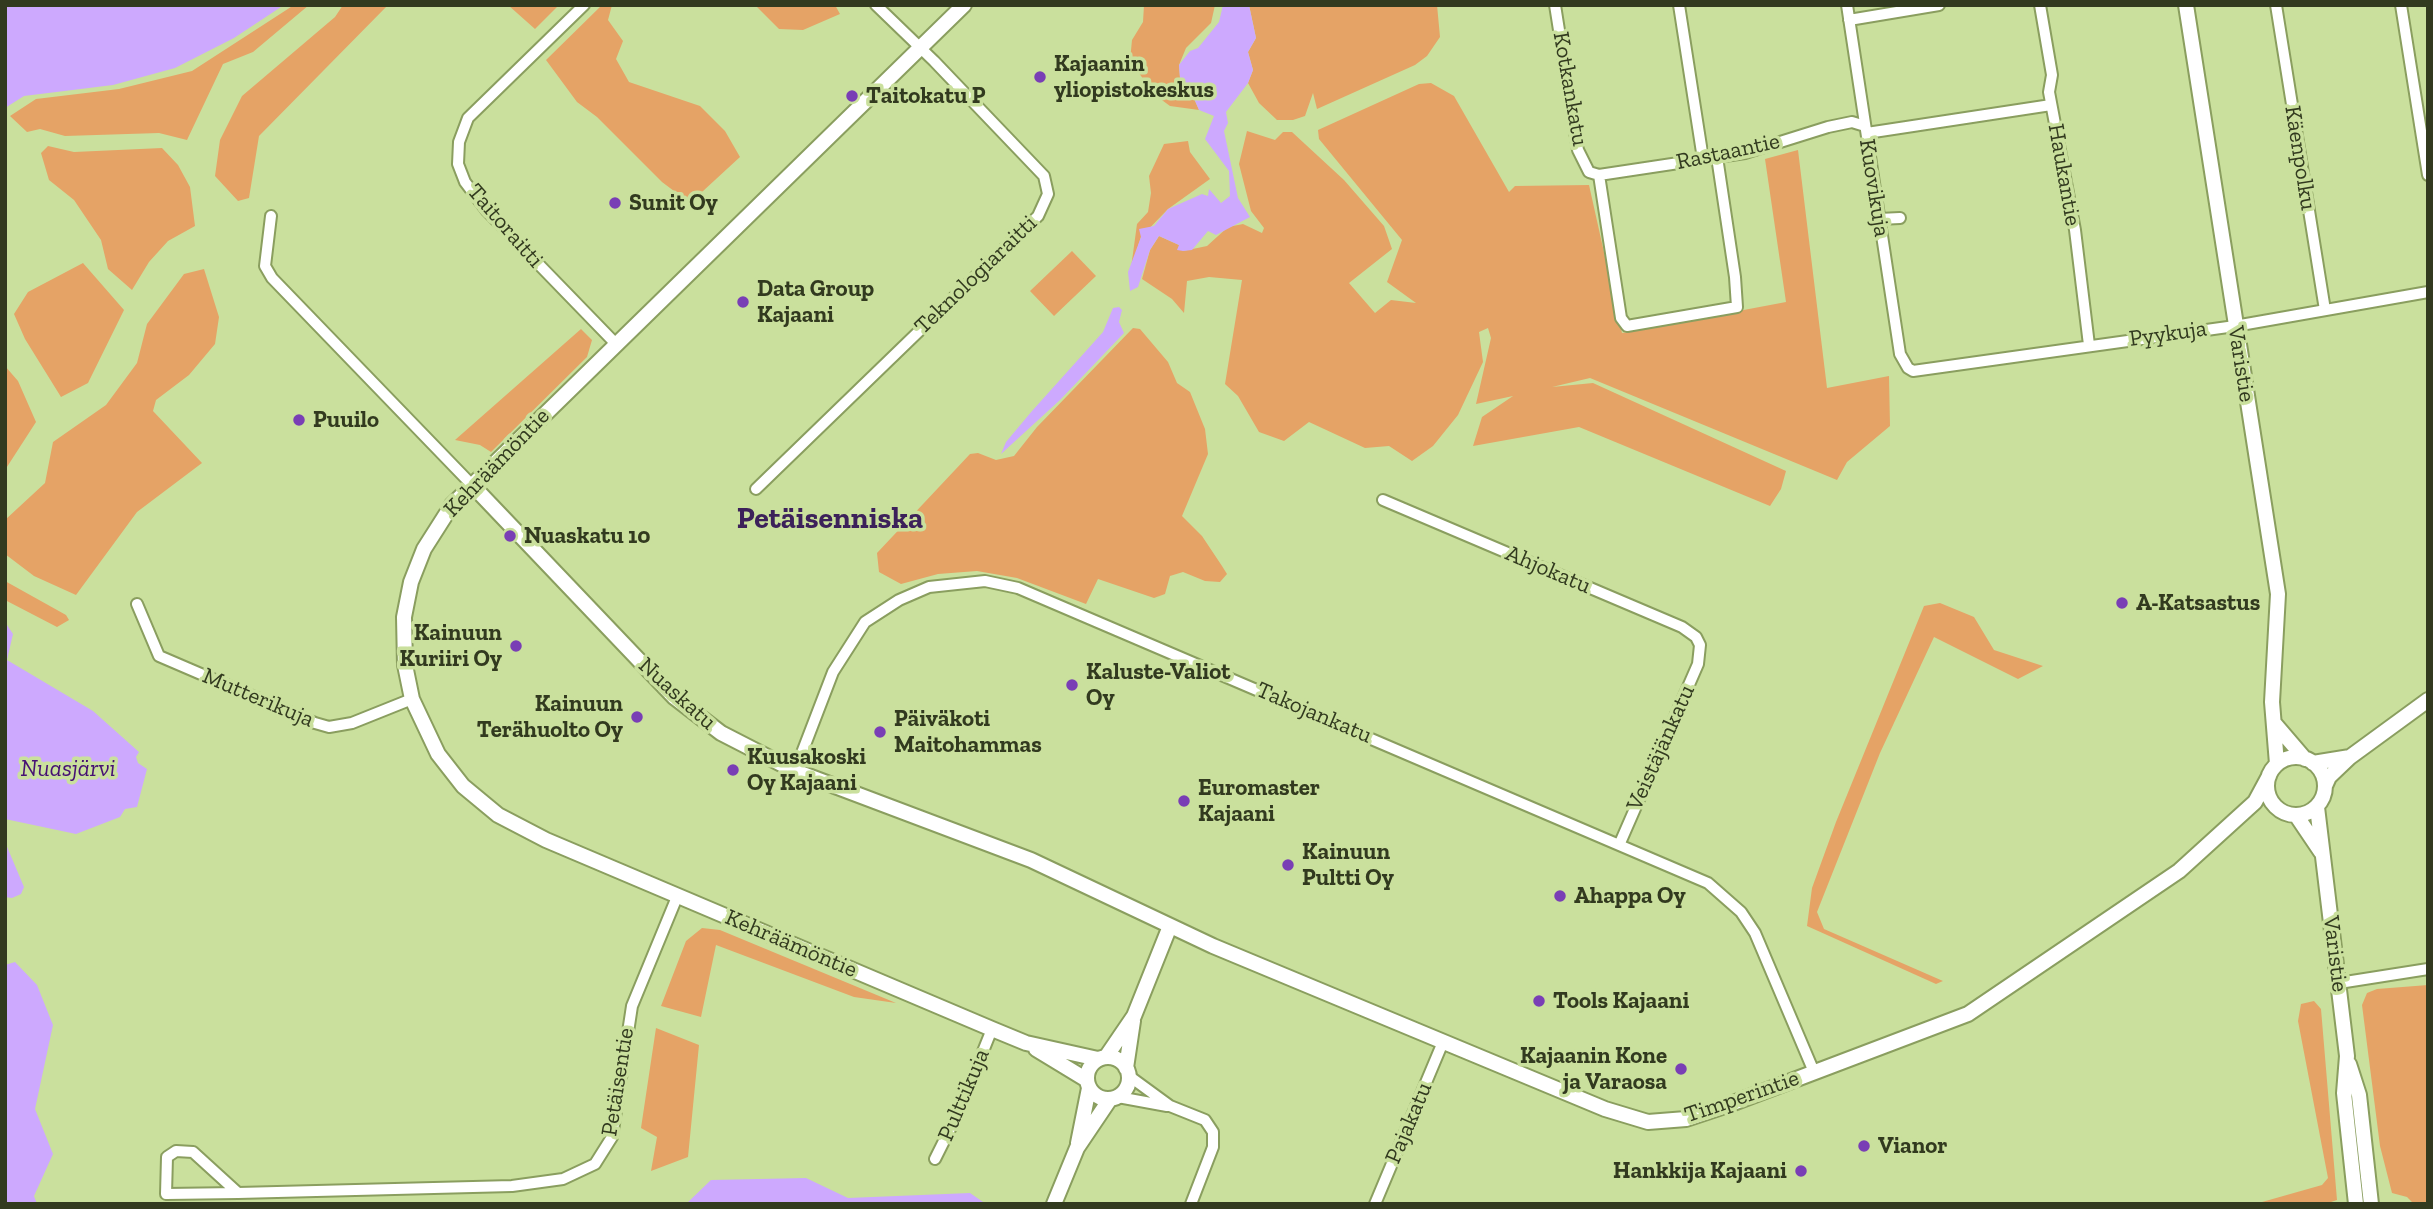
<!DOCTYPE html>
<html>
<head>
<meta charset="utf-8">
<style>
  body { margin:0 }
  #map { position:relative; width:2433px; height:1209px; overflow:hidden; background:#cae09d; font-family:"Zilla Slab",serif }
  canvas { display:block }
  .frame { position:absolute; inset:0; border:7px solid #323a1f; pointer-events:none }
</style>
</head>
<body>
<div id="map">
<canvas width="2433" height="1209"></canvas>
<div class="frame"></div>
</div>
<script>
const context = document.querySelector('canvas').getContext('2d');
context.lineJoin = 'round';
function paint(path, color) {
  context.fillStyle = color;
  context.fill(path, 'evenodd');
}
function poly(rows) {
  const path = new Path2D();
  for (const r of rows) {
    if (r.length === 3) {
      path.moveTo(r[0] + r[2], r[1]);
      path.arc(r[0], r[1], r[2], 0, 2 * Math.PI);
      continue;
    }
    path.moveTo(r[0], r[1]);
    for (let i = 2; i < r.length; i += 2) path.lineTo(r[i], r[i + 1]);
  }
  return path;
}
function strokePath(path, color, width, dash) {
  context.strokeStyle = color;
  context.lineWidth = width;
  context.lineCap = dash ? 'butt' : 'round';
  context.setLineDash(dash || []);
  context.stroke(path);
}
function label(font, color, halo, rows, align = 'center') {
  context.font = font + ' "Zilla Slab",serif';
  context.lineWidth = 7;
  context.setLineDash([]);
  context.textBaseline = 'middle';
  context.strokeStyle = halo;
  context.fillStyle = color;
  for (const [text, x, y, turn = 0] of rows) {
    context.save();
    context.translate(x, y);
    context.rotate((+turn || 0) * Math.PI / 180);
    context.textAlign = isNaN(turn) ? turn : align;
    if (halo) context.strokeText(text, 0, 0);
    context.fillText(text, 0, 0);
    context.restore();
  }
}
const green = poly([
  [294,5,309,5,253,52,223,64,187,140,159,133,65,136,40,129,27,132,10,116,36,99,119,89,192,71],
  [343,5,388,5,259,136,249,198,238,201,215,176,220,140,242,96,335,17],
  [508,5,559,5,535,29],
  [602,5,612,5,608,20,623,41,616,59,629,82,700,106,725,131,740,157,690,203,662,182,597,117,577,102,546,60],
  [755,5,835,5,840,14,803,30,779,29],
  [1144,5,1215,5,1211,23,1186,48,1179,65,1180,78,1189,87,1199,110,1170,106,1155,95,1130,61,1132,40,1143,22],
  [1249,5,1437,5,1440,37,1427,56,1415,65,1317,109,1313,93,1305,116,1293,120,1277,120,1259,103,1248,83,1253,70,1248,52,1256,38],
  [1431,83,1454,96,1509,192,1515,186,1589,185,1622,333,1786,302,1765,159,1798,150,1827,388,1889,376,1890,426,1847,462,1837,480,1590,378,1552,387,1593,383,1786,471,1781,489,1770,506,1579,427,1473,446,1482,417,1513,396,1476,404,1491,338,1488,328,1479,332,1483,362,1458,415,1433,446,1412,461,1389,446,1365,448,1309,422,1284,441,1259,432,1238,396,1225,384,1242,280,1209,277,1187,281,1184,313,1172,299,1142,279,1150,250,1159,236,1179,245,1183,251,1207,246,1228,227,1243,224,1262,233,1264,228,1251,211,1239,164,1247,131,1275,140,1283,132,1292,132,1344,180,1384,226,1392,249,1349,283,1375,313,1391,300,1416,303,1387,282,1402,240,1319,139,1318,130,1419,84],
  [1188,141,1190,152,1210,179,1168,209,1141,237,1131,268,1137,224,1148,212,1151,193,1149,176,1157,159,1164,144],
  [48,146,74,152,162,148,178,165,190,187,195,226,168,241,149,262,132,290,108,269,101,240,74,200,49,180,41,153],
  [1072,251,1096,276,1054,316,1030,291],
  [83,263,124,310,88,383,61,397,25,339,14,314,28,292],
  [204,269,219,317,215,344,189,375,156,400,153,411,202,463,137,512,76,595,34,576,5,554,5,520,45,483,53,442,106,405,137,363,147,324,184,274],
  [1133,328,1140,329,1168,362,1177,383,1190,392,1205,429,1208,454,1182,516,1202,536,1222,566,1227,574,1220,582,1205,581,1183,572,1170,576,1165,594,1154,598,1098,579,1086,604,1017,578,977,571,938,574,901,584,879,572,877,553,970,454,978,453,996,460,1014,456,1037,427],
  [581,329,592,340,587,357,491,452,480,445,455,440],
  [5,366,18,381,36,422,5,470],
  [5,581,66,615,69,620,57,627,5,600],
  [1940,603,1974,617,1994,650,2043,666,2018,679,1934,637,1880,753,1817,912,1824,929,1943,981,1936,984,1807,926,1812,888,1836,822,1924,606],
  [702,928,720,930,896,1003,854,997,716,945,701,1017,661,1006,686,941],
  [2428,985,2428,1203,2414,1204,2407,1197,2392,1193,2380,1146,2362,1005,2367,993,2377,989],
  [2314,1001,2321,1009,2337,1200,2325,1204,2255,1204,2322,1185,2328,1178,2298,1021,2301,1004],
  [656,1028,699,1045,688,1157,651,1171,657,1137,641,1128]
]);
const water = poly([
  [5,5,284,5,234,38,175,68,113,85,24,96,5,108],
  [1223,5,1249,5,1256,38,1248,52,1253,70,1248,83,1226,112,1228,123,1224,131,1238,198,1250,217,1216,235,1208,231,1192,250,1183,251,1177,250,1179,245,1159,236,1150,250,1138,287,1130,291,1128,272,1141,237,1139,229,1154,226,1168,209,1202,194,1208,196,1209,189,1221,203,1230,196,1229,171,1205,139,1214,116,1199,110,1189,87,1180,78,1179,65,1190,51,1198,48,1219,22],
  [1119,307,1122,310,1119,322,1124,333,1060,400,1001,454,1006,442,1032,411,1103,332,1113,308],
  [5,622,13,634,7,660,93,711,139,752,136,757,138,763,147,769,137,807,125,809,120,817,76,834,5,819],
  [5,842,24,887,21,894,12,898,5,897],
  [15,962,37,985,53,1025,35,1109,53,1154,34,1196,37,1204,5,1204,5,965],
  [806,1178,848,1198,970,1193,986,1204,686,1204,711,1180]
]);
const minor = poly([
  [584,5,468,118,459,142,458,164,465,182,487,211,616,344],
  [1555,5,1578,150,1589,172,1599,175,1745,153,1828,127,1852,122,1865,126],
  [1679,5,1703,159],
  [1847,5,1900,354,1908,368,1913,371,2235,326,2428,292],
  [2040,5,2052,75,2049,92,2075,230,2089,345],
  [2276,5,2325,310],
  [2401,5,2428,175],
  [1849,20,1939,5],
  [1867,133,2051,105],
  [1599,175,1621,318,1627,326,1737,307,1735,277,1717,157],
  [271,216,265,266,272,278,472,485],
  [1879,219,1900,218],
  [756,489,1038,216,1048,194,1044,176,934,61,876,5],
  [1383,500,1682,627,1696,637,1700,645,1698,664,1620,843],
  [137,604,159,656,315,723,329,727,352,723,412,699],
  [795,771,833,672,865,622,899,600,929,587,985,581,1018,588,1708,883,1741,912,1755,933,1814,1072],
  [2339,983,2428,969],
  [1129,1076,1170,1106,1205,1120,1213,1132,1213,1147,1191,1204],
  [1118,1097,1167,1106],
  [935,1159,959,1111,992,1029],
  [238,1193,193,1152,176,1151,167,1157,166,1194,238,1193,512,1186,563,1179,595,1164,612,1137,632,1006,677,897],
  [1375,1204,1443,1042]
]);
const tertiary = poly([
  [964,5,452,505,424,549,411,582,404,617,405,665,412,699,438,754,463,786,498,815,546,840,992,1029,1026,1043,1098,1059],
  [2186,5,2278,594,2272,702,2277,764],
  [472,485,674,697,721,733,795,771,1031,860,1213,946,1605,1109,1648,1122,1686,1119,1728,1105,1968,1014,2179,871,2255,802,2269,776],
  [2275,724,2305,759],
  [2296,786,29],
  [2313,763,2350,757],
  [2325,786,2329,777,2350,757,2428,700],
  [2317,807,2347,1056,2344,1093,2356,1204],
  [2296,815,2321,852],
  [1036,1049,1087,1080],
  [1108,1078,21],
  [1106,1057,1134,1016,1170,926],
  [2349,1064,2359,1095,2371,1204],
  [1126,1068,1133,1021],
  [1078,1143,1089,1088],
  [1054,1204,1077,1148,1110,1099]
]);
const markers = [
  [1040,77,7,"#793eb5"],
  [852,96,7,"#793eb5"],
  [615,203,7,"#793eb5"],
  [743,302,7,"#793eb5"],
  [299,420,7,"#793eb5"],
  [510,536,7,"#793eb5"],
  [2122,603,7,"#793eb5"],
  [516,646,7,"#793eb5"],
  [1072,685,7,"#793eb5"],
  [637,717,7,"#793eb5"],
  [880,732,7,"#793eb5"],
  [733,770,7,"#793eb5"],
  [1184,801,7,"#793eb5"],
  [1288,865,7,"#793eb5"],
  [1560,896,7,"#793eb5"],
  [1539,1001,7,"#793eb5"],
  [1681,1069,7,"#793eb5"],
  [1864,1146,7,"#793eb5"],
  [1801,1171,7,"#793eb5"]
];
const poiNames = [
  ["Kajaanin",1054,64],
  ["yliopistokeskus",1054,90],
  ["Taitokatu P",866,96],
  ["Sunit Oy",629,203],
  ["Data Group",757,289],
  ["Kajaani",757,315],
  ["Puuilo",313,420],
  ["Nuaskatu 10",524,536],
  ["A-Katsastus",2136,603],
  ["Kainuun",502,633,"right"],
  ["Kuriiri Oy",502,659,"right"],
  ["Kaluste-Valiot",1086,672],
  ["Oy",1086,698],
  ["Kainuun",623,704,"right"],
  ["Terähuolto Oy",623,730,"right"],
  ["Päiväkoti",894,719],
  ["Maitohammas",894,745],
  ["Kuusakoski",747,757],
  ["Oy Kajaani",747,783],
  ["Euromaster",1198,788],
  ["Kajaani",1198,814],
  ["Kainuun",1302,852],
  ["Pultti Oy",1302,878],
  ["Ahappa Oy",1574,896],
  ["Tools Kajaani",1553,1001],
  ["Kajaanin Kone",1667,1056,"right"],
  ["ja Varaosa",1667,1082,"right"],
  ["Vianor",1878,1146],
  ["Hankkija Kajaani",1787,1171,"right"]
];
const streetNames = [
  ["Kotkankatu",1570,89,80],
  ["Rastaantie",1728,152,-12],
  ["Käenpolku",2300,158,81],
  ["Haukantie",2064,175,80],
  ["Kuovikuja",1874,188,81],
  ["Taitoraitti",505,226,49],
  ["Teknologiaraitti",976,275,-44],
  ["Pyykuja",2168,334,-8],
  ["Varistie",2241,364,81],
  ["Kehräämöntie",497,463,-46],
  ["Ahjokatu",1548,570,23],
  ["Nuaskatu",677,694,42],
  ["Mutterikuja",258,698,23],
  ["Takojankatu",1314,713,23],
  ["Veistäjänkatu",1661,748,-66],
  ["Kehräämöntie",791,944,23],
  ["Varistie",2335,954,83],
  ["Petäisentie",618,1082,-81],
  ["Pulttikuja",964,1095,-67],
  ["Timperintie",1742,1097,-19],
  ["Pajakatu",1409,1123,-67]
];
const waterNames = [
  ["Nuasjärvi",68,769]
];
const districtNames = [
  ["Petäisenniska",830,519]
];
paint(green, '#e5a366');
paint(water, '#cda9fe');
strokePath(minor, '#8a9e5f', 14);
strokePath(tertiary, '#8a9e5f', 18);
strokePath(minor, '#fff', 10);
strokePath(tertiary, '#fff', 14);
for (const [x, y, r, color] of markers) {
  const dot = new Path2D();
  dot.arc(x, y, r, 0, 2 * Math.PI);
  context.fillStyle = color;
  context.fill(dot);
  strokePath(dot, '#cae09d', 2.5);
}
label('bold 23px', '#323a1f', '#cae09d', poiNames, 'left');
label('23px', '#323a1f', '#cae09d', streetNames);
label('italic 24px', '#461073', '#cae09d', waterNames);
label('bold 30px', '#3c215a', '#cae09d', districtNames);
</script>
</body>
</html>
